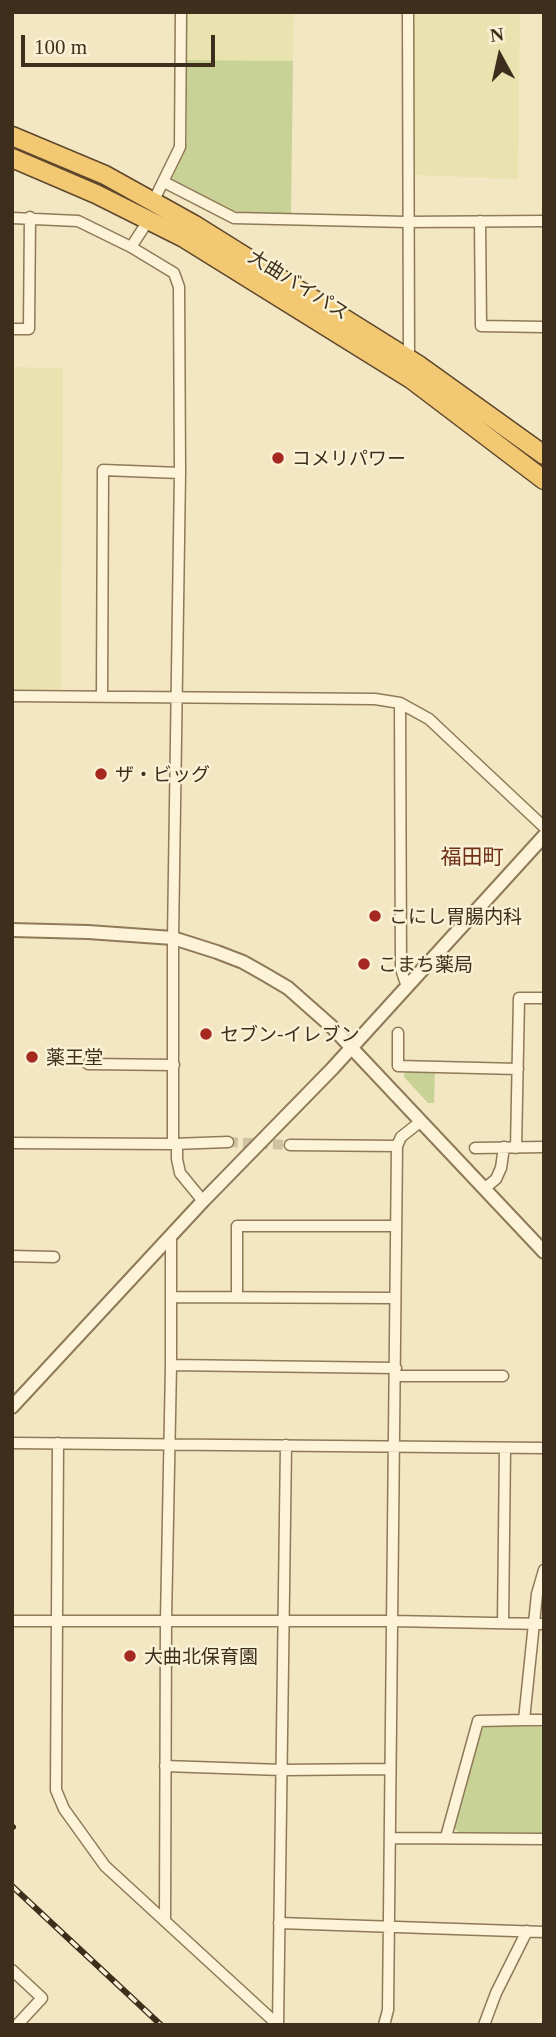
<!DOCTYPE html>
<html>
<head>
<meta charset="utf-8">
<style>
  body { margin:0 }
  #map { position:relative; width:556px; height:2037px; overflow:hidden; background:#f3e7c3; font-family:Georgia,serif }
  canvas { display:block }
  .frame { position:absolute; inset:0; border:14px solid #3e2f1d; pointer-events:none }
  .north { position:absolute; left:465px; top:21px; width:70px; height:70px; -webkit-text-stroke:5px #f9f1d4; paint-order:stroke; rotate:352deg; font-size:19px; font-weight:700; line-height:28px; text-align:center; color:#3e2f1d }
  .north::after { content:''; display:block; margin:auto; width:24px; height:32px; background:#3e2f1d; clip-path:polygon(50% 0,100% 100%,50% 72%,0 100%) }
  .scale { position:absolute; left:21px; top:35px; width:194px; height:32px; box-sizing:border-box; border:4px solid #3e2f1d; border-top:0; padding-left:9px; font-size:21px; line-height:24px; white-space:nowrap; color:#3e2f1d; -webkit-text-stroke:5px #f9f1d4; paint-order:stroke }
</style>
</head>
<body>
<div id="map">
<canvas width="556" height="2037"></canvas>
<div class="frame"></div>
<div class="north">N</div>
<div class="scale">100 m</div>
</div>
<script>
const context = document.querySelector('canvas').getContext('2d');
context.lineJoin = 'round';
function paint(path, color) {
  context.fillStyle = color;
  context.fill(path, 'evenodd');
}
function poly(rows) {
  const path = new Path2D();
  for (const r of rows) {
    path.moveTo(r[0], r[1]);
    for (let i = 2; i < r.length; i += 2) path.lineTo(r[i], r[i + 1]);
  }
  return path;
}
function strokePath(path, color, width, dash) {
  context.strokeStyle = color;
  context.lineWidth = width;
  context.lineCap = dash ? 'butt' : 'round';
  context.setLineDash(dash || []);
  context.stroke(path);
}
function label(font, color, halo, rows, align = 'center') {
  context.font = font + ' Georgia,"Noto Sans JP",serif';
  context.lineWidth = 5;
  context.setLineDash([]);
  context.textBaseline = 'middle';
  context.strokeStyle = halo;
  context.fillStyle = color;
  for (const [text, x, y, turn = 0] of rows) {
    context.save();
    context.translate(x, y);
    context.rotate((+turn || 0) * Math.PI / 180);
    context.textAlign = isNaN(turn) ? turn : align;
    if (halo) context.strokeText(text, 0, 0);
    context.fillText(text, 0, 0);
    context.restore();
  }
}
const farmland = poly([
  [187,12,294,12,293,61,187,60],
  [414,12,520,12,518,179,413,175],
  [12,367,63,368,61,689,12,689]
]);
const green = poly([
  [187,60,293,61,291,214,235,215,171,181,187,141],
  [404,1071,435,1072,434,1103,428,1103,404,1077],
  [486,1725,544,1727,544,1833,459,1832,454,1828,480,1731]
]);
const minorTunnel = poly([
  [228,1142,290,1145]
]);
const minor = poly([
  [408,12,409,359],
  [164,182,234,218,407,222,544,221],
  [153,202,180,147,181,12],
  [12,218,78,221,131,247,174,273,179,287,180,473,173,938,173,1144],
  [480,221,481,326,544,327],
  [131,247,148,221],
  [12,329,29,329,30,217],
  [12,696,375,699,400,703,429,719,544,827],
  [102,696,103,470,180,473],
  [400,703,401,969,407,987],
  [398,1033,398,1066,518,1069],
  [88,1064,174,1065],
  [12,1143,173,1144,228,1142],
  [177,1144,177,1159,180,1173,203,1201],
  [290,1145,397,1146,401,1137,420,1122],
  [475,1148,544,1147],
  [516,1148,519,998,544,998],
  [484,1189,496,1179,501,1168,504,1147],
  [12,1256,54,1257],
  [171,1297,395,1298],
  [237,1297,237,1226,396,1226],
  [171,1365,396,1368],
  [396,1376,503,1376],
  [12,1443,544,1448],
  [58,1443,56,1790,64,1809,105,1866,278,2025],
  [12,1621,392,1621,544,1624],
  [503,1623,505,1448],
  [524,1720,544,1720],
  [165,1766,282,1770,390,1769],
  [446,1837,478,1721,524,1720,537,1594,544,1570],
  [390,1838,544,1839],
  [165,1921,166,1620,171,1365,171,1236],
  [279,1923,544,1932],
  [12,1970,42,1998,17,2025],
  [278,2025,286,1445],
  [384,2025,388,2010,397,1146],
  [484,2025,496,1993,527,1931]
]);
const tertiary = poly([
  [12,930,88,932,173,938,217,952,243,962,266,975,288,988,331,1026,544,1252],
  [12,1407,203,1201,332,1069,544,836]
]);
const trunk = poly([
  [12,136,105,175,193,224,420,366,544,455],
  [12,158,96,194,184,238,411,379,544,480]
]);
const rail = poly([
  [12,1826,13,1827],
  [12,1886,161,2025]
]);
const markers = [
  [278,458,7,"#a52821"],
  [101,774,7,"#a52821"],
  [375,916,7,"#a52821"],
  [364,964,7,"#a52821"],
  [206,1034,7,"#a52821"],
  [32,1057,7,"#a52821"],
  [130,1656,7,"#a52821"]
];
const streetNames = [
  ["大曲バイパス",299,284,32]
];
const poiNames = [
  ["コメリパワー",292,458],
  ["ザ・ビッグ",115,774],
  ["こにし胃腸内科",389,916],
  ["こまち薬局",378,964],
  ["セブン-イレブン",220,1034],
  ["薬王堂",46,1057],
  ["大曲北保育園",144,1656]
];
const neighbourhoodNames = [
  ["福田町",472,856]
];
paint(farmland, '#e9e3b0');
paint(green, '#c8d296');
strokePath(minorTunnel, '#cfc2a2', 10, [10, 5]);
strokePath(minor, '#8f7957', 13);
strokePath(tertiary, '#8f7957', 16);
strokePath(trunk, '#5d462c', 21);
strokePath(minor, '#fcf3d8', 10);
strokePath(tertiary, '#fcf3d8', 12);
strokePath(trunk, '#f2c872', 18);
strokePath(rail, '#3e2f1d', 6);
strokePath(rail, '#f9f1d4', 3.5, [10]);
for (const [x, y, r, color] of markers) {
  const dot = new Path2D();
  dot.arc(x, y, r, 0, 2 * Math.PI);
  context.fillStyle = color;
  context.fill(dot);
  strokePath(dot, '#f9f1d4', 2.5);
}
label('19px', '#3e2f1d', '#f9f1d4', streetNames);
label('19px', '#3e2f1d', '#f9f1d4', poiNames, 'left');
label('21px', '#6f2f18', '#f9f1d4', neighbourhoodNames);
</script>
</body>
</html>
